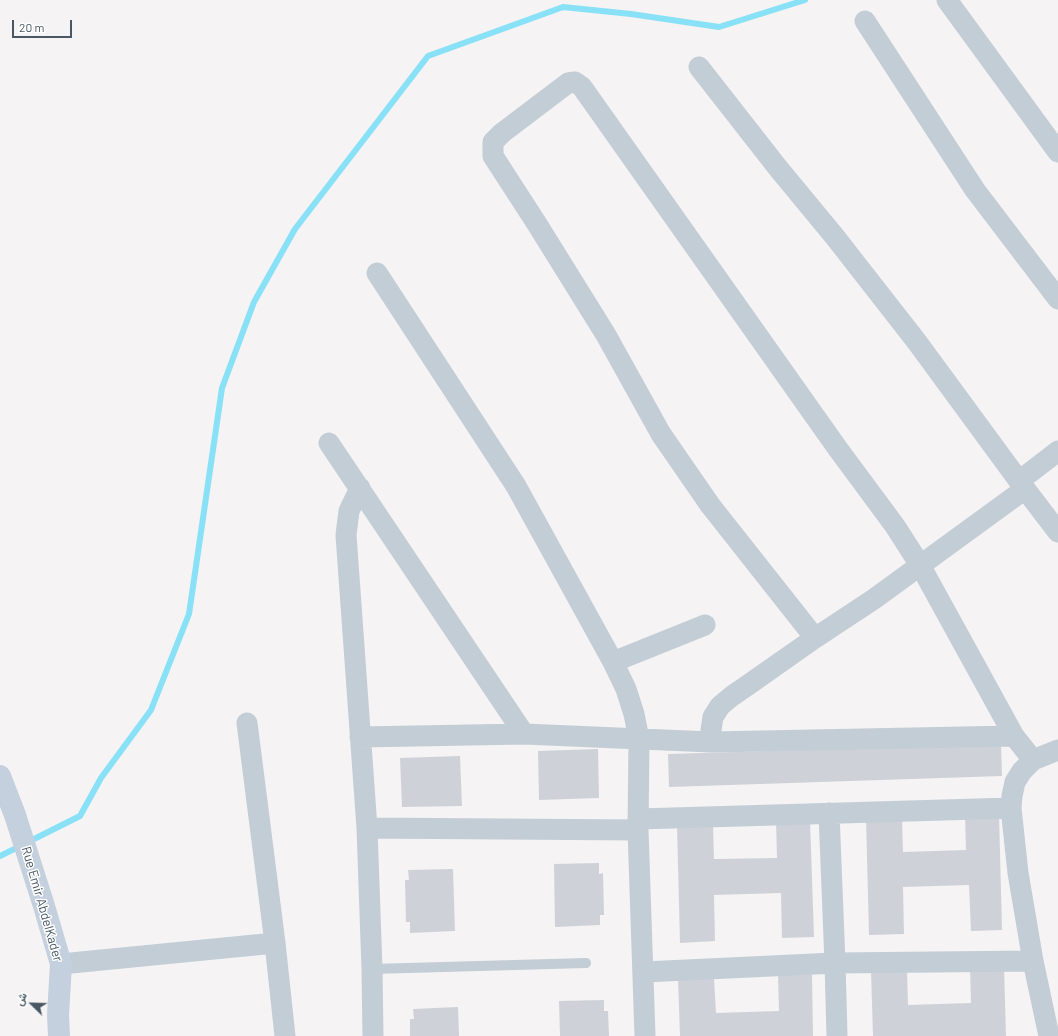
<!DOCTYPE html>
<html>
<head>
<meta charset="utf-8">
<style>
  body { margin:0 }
  #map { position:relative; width:1058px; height:1036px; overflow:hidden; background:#f5f3f3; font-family:Barlow,Vazirmatn,sans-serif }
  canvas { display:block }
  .north { position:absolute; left:12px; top:984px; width:40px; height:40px; -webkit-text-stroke:3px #fff; paint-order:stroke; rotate:293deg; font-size:11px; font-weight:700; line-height:16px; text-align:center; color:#485763 }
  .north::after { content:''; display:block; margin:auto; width:14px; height:18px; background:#485763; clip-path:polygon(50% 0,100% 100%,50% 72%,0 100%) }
  .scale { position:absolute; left:12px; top:20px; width:60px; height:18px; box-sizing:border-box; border:2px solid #485763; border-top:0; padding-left:5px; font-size:12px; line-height:14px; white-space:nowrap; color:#485763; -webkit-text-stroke:3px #fff; paint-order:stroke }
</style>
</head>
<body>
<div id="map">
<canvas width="1058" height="1036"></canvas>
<div class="north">ش</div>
<div class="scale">20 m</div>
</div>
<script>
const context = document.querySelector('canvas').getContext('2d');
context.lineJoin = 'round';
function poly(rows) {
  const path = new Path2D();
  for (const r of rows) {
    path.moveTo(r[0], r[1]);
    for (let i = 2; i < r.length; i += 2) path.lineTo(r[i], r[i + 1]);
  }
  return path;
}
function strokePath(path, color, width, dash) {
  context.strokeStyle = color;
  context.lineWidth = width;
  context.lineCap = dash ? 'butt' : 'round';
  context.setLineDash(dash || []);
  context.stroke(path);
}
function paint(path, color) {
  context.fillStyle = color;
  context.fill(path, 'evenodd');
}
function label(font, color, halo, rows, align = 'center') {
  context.font = font + ' Barlow,sans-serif';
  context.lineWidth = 3;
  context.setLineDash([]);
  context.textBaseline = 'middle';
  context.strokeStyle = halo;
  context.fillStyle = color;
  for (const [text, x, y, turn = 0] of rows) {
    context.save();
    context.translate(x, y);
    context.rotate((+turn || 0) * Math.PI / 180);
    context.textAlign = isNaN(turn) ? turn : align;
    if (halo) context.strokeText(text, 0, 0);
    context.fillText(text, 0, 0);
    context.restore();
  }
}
const stream = poly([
  [0,856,80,816,101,778,151,710,189,614,222,388,254,302,295,229,428,56,563,7,631,14,719,27,805,0]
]);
const building = poly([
  [1001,744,1002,776,669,787,668,754],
  [598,749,599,798,539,800,538,751],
  [460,756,462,806,402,807,400,758],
  [999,813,1002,930,971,931,969,885,903,887,904,934,869,935,866,818,902,817,903,852,966,850,965,814],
  [810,820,814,937,782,938,781,893,714,895,715,941,680,943,677,826,713,824,714,859,777,858,776,821],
  [599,863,599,874,603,873,604,915,600,915,600,925,555,927,554,864],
  [453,869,455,931,410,933,410,922,406,922,405,880,409,880,408,870],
  [1004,966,1006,1036,873,1036,871,971,907,970,908,1005,971,1003,970,967],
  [812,974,813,1036,680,1036,678,978,714,978,716,1013,779,1011,778,975],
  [604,1000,604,1011,608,1011,609,1036,560,1036,559,1001],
  [458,1007,459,1036,410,1036,410,1019,414,1019,413,1009]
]);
const lane = poly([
  [372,969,586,963]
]);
const street = poly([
  [947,0,1058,152],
  [865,21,975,190,1058,299],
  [699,67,778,168,835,237,917,342,1019,481,1058,532],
  [377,273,516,486,613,662,626,689,634,714,639,739,638,830,645,1036],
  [329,443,524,734],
  [1019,481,1058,451],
  [360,488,349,511,346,535,367,828,372,969,373,1036],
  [815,638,710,505,661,434,606,335,537,224,493,156,493,142,502,133,568,83,575,82,582,87,838,449,895,526,920,565,1014,736,1033,760],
  [613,662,705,625],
  [247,723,275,943,285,1036],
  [360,737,524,734,711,742,1014,736],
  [711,742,711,730,713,717,720,706,732,696,748,685,815,638,874,599,1025,489],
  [829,813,835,963,837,1036],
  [638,819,1011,808],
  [367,828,638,830],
  [61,964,275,943],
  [644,972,835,963,1033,961],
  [1049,1036,1033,961,1018,873,1011,808,1012,796,1015,782,1022,771,1033,760,1058,750]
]);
const secondary = poly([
  [0,776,15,815,44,906,61,964,58,1015,59,1036]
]);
const streetNames = [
  ["Rue Emir AbdelKader",42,904,74]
];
strokePath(stream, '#88e1f6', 6);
paint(building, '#ced2d8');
strokePath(lane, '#c3cdd5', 10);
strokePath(street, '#c3cdd5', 21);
strokePath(secondary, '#c4d0dd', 22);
label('13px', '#485763', '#fff', streetNames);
</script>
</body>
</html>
